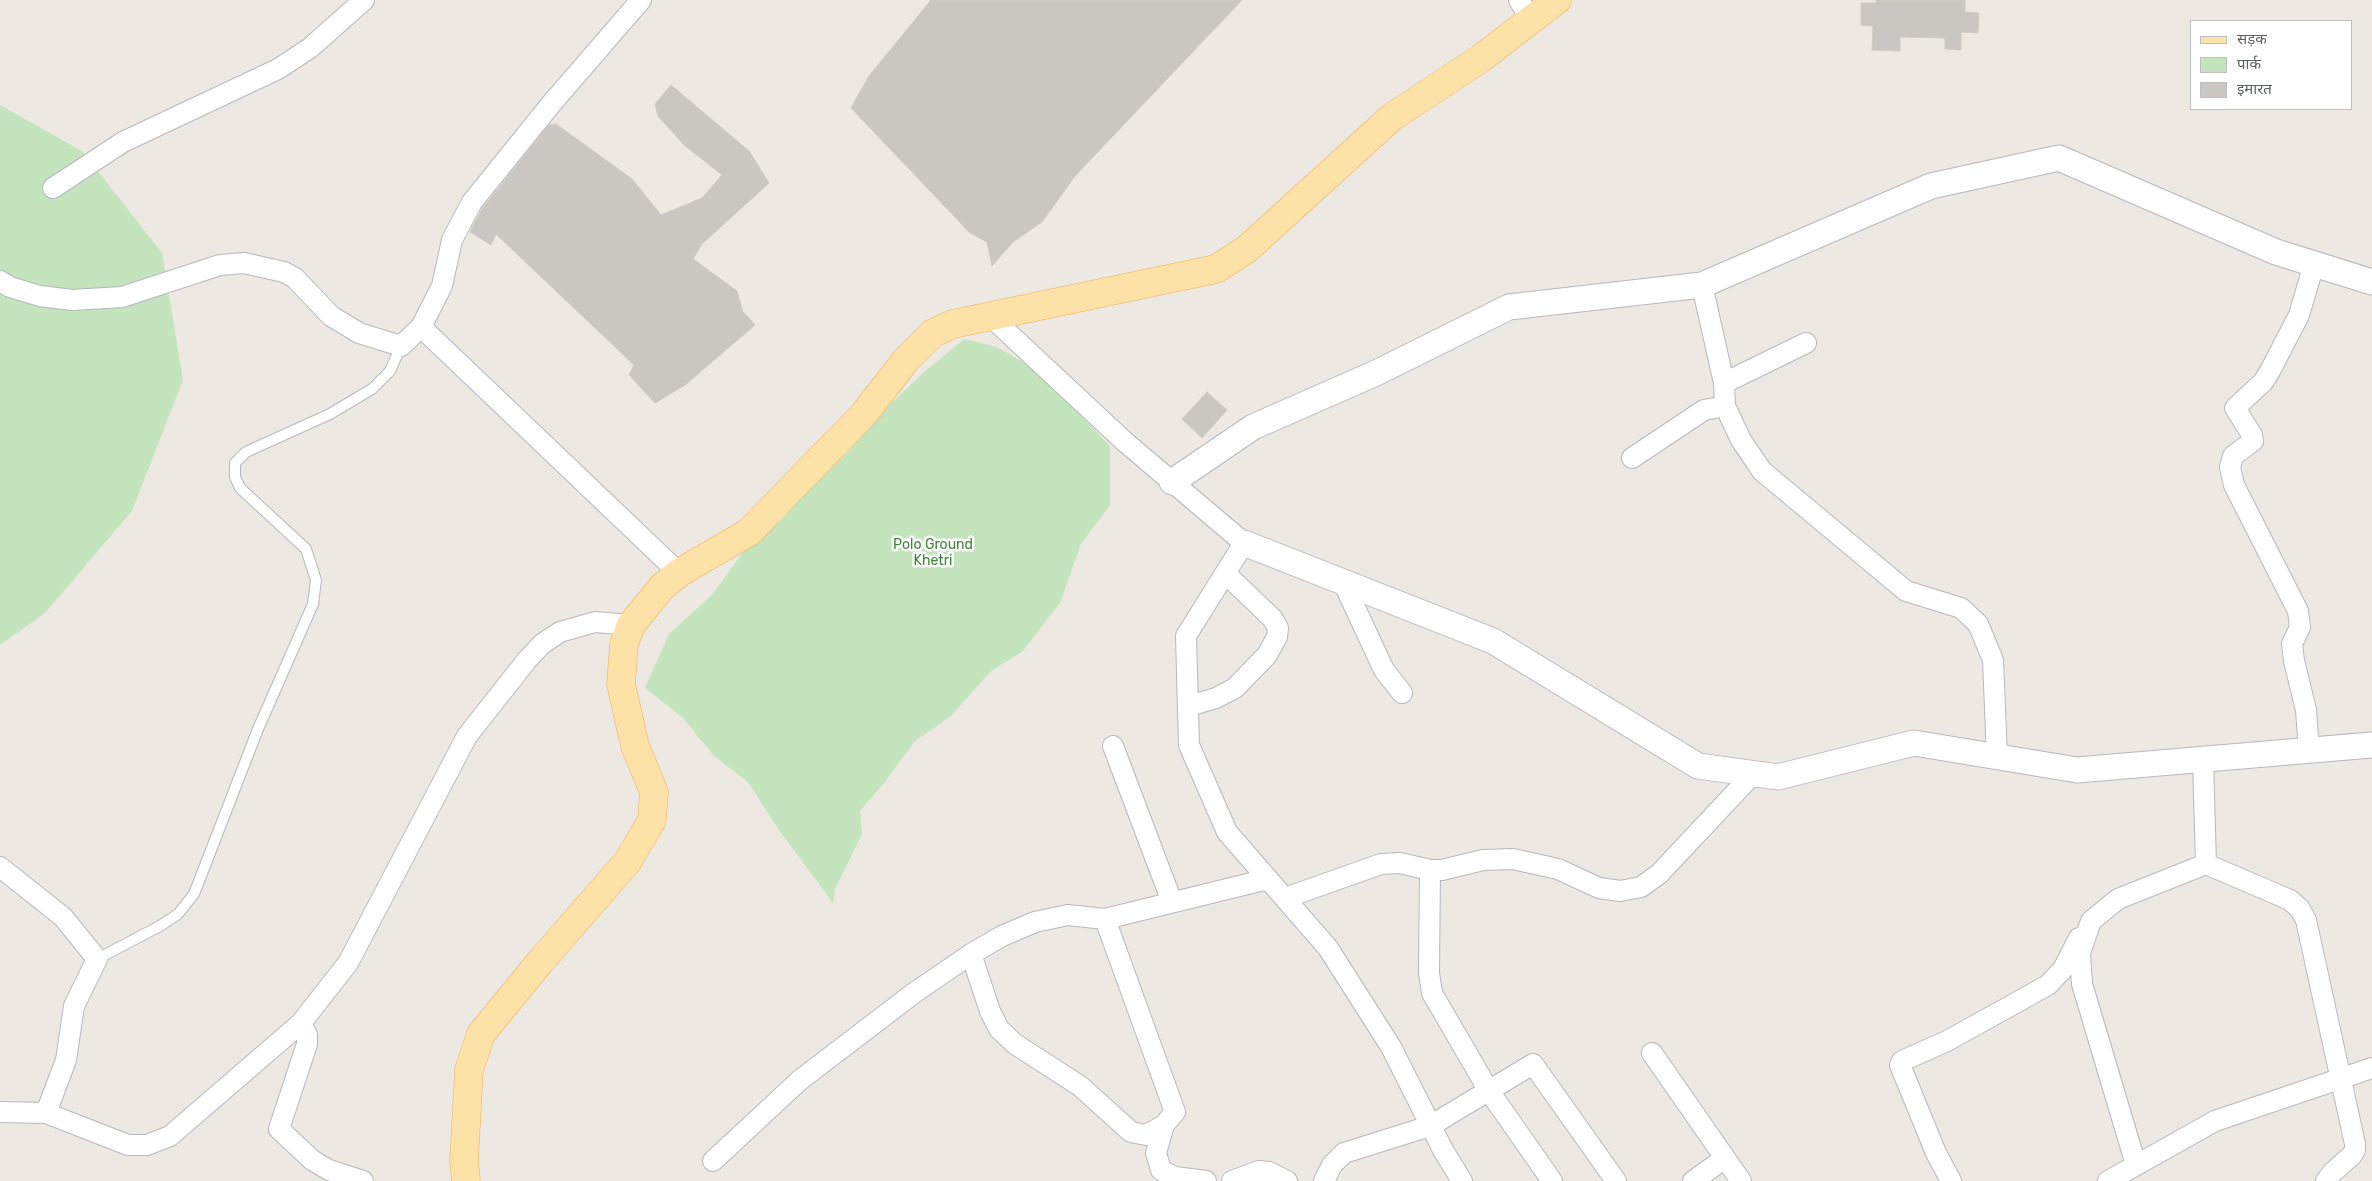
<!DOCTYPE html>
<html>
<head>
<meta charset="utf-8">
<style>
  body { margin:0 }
  #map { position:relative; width:2372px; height:1181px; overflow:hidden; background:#ede9e2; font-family:Rubik,"Noto Sans Devanagari",sans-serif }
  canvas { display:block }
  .legend { position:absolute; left:2190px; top:20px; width:162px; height:90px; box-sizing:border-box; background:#fff; border:1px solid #bdbfc0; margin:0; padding:6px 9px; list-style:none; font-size:15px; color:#5a5f62 }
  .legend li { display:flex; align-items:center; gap:10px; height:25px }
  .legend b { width:25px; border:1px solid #bdbfc0 }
</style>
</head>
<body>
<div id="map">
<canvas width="2372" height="1181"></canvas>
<ul class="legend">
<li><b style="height:6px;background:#fde2a7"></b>सड़क</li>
<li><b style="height:14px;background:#c4e4be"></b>पार्क</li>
<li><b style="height:14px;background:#cac6c1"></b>इमारत</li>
</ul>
</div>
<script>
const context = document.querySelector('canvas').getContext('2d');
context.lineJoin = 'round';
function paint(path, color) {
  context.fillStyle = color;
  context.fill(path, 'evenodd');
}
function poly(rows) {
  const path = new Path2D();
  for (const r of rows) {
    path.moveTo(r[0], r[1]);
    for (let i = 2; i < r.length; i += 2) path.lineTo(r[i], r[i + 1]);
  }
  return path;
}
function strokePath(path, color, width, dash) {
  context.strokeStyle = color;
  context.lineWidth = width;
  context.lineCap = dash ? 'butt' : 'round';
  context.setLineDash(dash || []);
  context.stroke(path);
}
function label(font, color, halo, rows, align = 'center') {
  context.font = font + ' Rubik,sans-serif';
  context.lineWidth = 5;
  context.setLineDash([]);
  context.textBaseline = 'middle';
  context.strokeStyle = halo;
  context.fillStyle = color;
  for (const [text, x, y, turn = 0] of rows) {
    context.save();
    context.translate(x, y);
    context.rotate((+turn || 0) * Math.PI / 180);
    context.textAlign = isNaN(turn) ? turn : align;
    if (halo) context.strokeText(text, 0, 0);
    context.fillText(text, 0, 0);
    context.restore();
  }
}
const green = poly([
  [0,105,82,151,162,253,183,380,132,511,45,613,0,645],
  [964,339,997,347,1037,370,1110,446,1110,505,1081,544,1060,603,1022,652,991,671,951,716,915,741,884,783,860,811,862,834,835,889,833,903,779,830,748,782,714,756,683,718,645,688,669,634,712,595,743,552,783,519,806,491,848,452,877,417,923,373]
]);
const building = poly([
  [931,0,1242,0,1075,176,1042,222,1013,242,992,266,987,242,970,233,851,108,869,76,931,0],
  [1876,0,1965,0,1965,12,1979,13,1978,33,1961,32,1961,50,1945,49,1945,38,1900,37,1900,51,1872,50,1873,26,1861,25,1861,3,1876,3,1876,0],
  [671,85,749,151,769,183,702,244,693,259,737,291,743,312,755,325,685,385,655,403,629,375,634,365,496,234,491,245,470,232,482,209,549,125,556,124,632,179,661,215,702,198,722,175,684,145,658,116,655,104,671,85],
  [1207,392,1227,410,1202,438,1182,419,1207,392]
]);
const service = poly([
  [97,959,160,926,178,914,194,894,258,729,313,604,316,580,306,549,240,488,235,477,235,463,246,452,330,414,372,389,390,371,401,346]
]);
const minor = poly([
  [1519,0,1531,20],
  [53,188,123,142,278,69,310,48,364,0],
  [0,281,10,287,40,296,72,300,122,297,220,265,244,263,284,272,295,278,331,316,359,333,401,346,421,327,442,286,452,240,472,202,552,103,641,0],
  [1702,285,1724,383,1725,406,1741,440,1762,471,1906,591,1961,608,1978,624,1993,660,1997,757],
  [990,316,1124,441,1244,543,1186,636,1189,745,1227,832,1328,948,1391,1047,1443,1150,1462,1181],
  [421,327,679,573],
  [1724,383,1806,343],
  [1632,458,1704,410,1725,406],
  [1343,582,1384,670,1402,693],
  [1189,706,1216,698,1235,688,1267,655,1277,637,1278,628,1272,618,1226,574],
  [1113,746,1172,902],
  [2309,751,2306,710,2294,661,2292,644,2300,627,2298,611,2234,485,2230,467,2233,456,2253,441,2252,435,2235,408,2263,382,2270,371,2299,315,2314,264],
  [2206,864,2290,900,2300,909,2306,920,2355,1144,2355,1150,2352,1155,2332,1173,2326,1181],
  [0,867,63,917,97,959,74,1006,66,1060,46,1113],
  [1430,870,1429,973,1432,993,1489,1091,1552,1181],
  [1285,898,1381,864,1400,863,1430,870,1442,870,1483,860,1513,859,1558,869,1599,888,1620,891,1641,887,1659,874,1753,774],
  [971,954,990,1011,999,1029,1015,1044,1080,1086,1131,1132,1146,1135,1164,1125,1175,1112,1105,919],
  [301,1023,307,1035,307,1044,279,1129,312,1160,329,1170,363,1181],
  [1652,1053,1741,1181],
  [0,1112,46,1113,128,1145,147,1145,170,1136,301,1023,348,963,467,736,527,660,542,644,560,632,595,622,631,625],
  [1164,1125,1156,1153,1161,1170,1175,1177,1206,1181],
  [713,1161,800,1080,914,993,971,954,1002,936,1035,922,1068,915,1105,919,1268,879],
  [2136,1165,2082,984,2080,953,2091,921,2118,899,2206,864,2203,760],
  [1232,1181,1259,1171,1269,1172,1287,1181],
  [1324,1181,1332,1165,1344,1153,1430,1126,1533,1064,1616,1181],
  [1693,1181,1725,1158],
  [1951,1181,1936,1153,1900,1065,1902,1061,1947,1041,2048,985,2063,969,2079,938],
  [2108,1181,2215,1121,2372,1068]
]);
const tertiary = poly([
  [1172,482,1253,427,1376,373,1509,307,1702,285,1931,186,2059,158,2276,252,2372,282],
  [1244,543,1493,641,1698,766,1778,777,1914,743,2077,770,2372,745]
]);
const primary = poly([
  [466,1181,464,1161,469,1070,481,1034,540,962,628,861,652,820,654,792,635,746,621,684,624,644,631,625,662,587,679,573,749,532,864,414,906,360,933,333,953,324,1216,269,1247,249,1392,117,1480,59,1557,0]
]);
const parkNames = [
  ["Polo Ground",933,545],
  ["Khetri",933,561]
];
paint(green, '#c4e4be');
paint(building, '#cac6c1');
strokePath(building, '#d1c9c0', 1);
strokePath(service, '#b4b8bc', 12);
strokePath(minor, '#b4b8bc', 22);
strokePath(tertiary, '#b4b8bc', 27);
strokePath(primary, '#edae5a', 29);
strokePath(service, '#fff', 10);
strokePath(minor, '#fff', 20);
strokePath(tertiary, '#fff', 25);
strokePath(primary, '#fde2a7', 28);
label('14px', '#3f8437', '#fff', parkNames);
</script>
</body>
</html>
